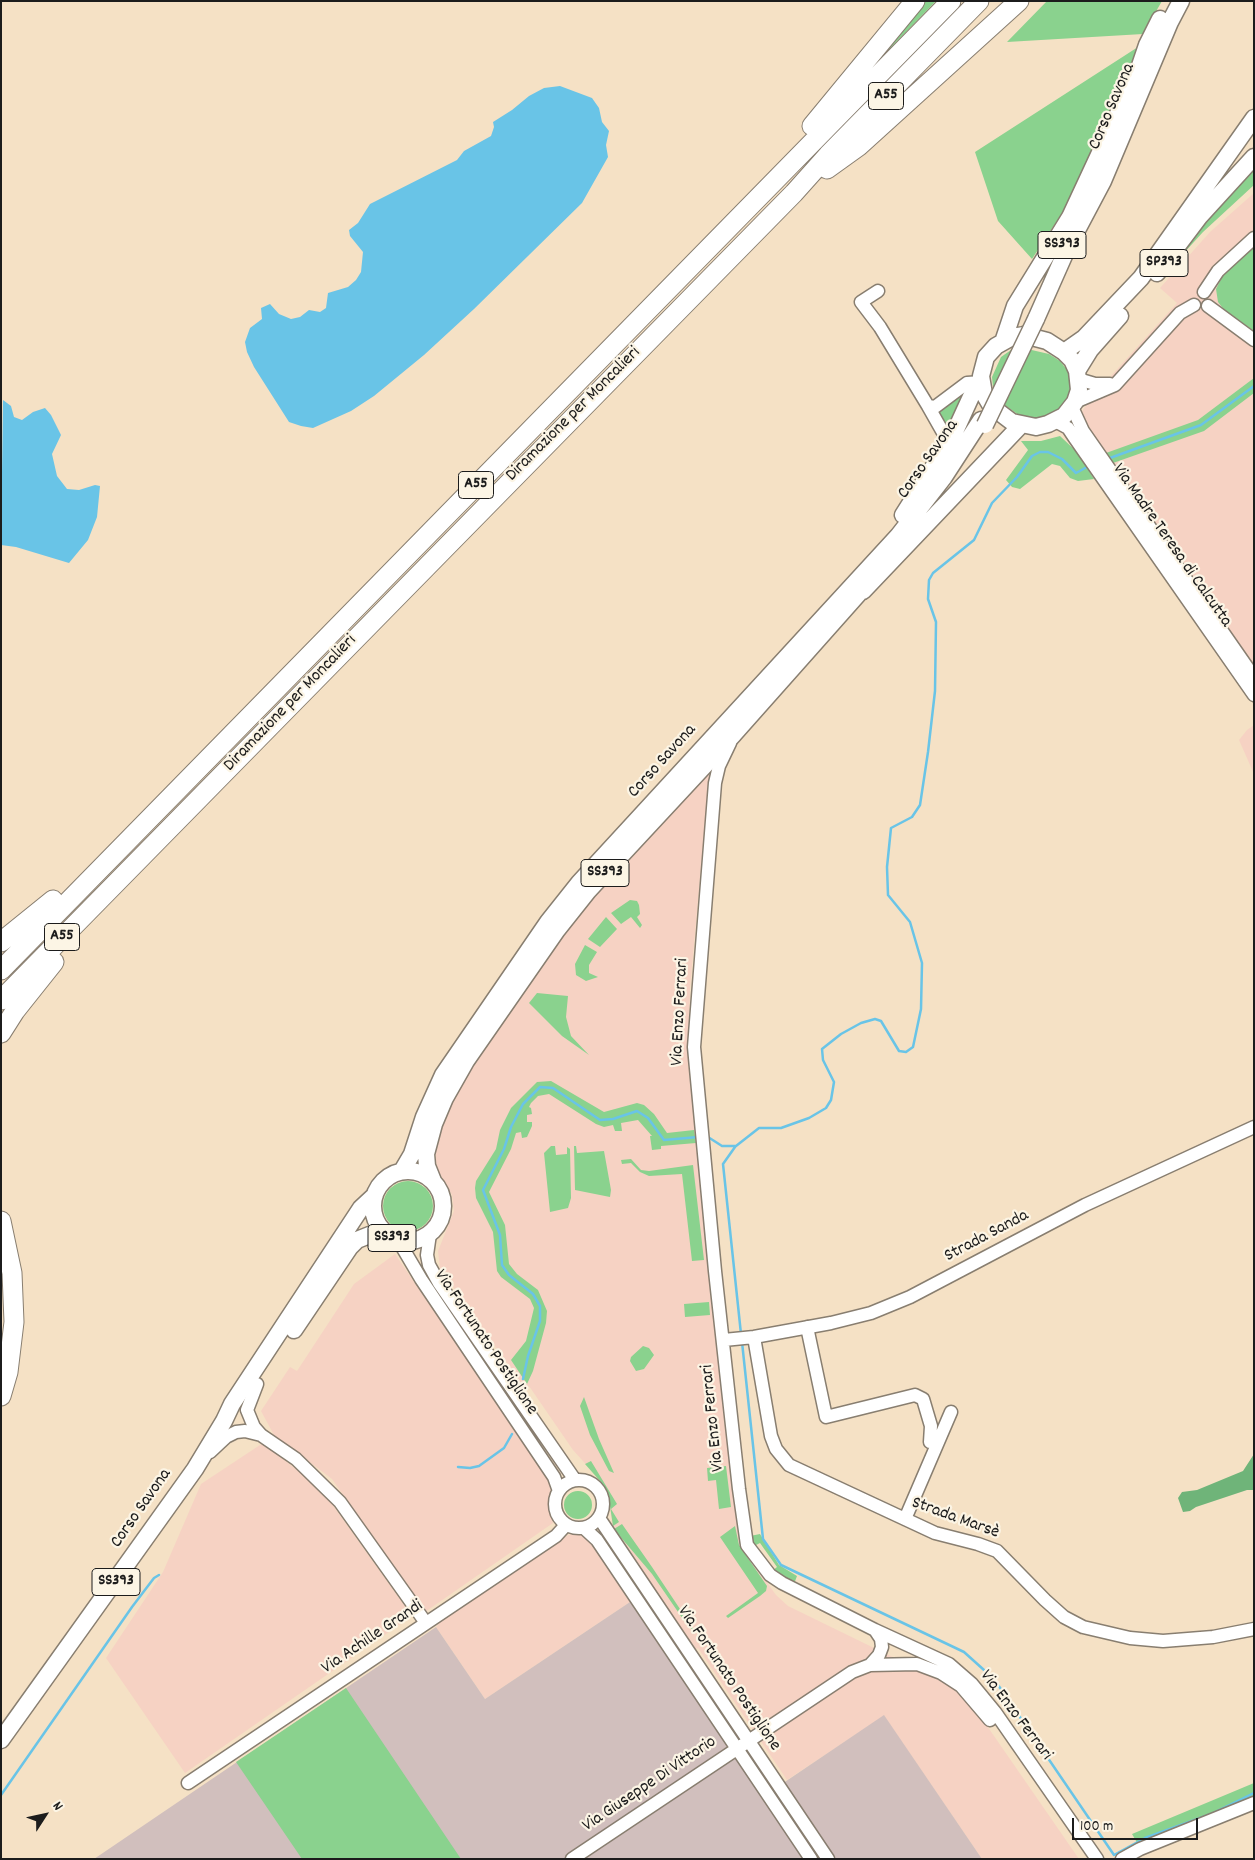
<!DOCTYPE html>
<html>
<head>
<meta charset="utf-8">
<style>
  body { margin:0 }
  #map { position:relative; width:1255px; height:1860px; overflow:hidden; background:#f5e1c5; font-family:Dekko,sans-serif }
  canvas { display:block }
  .frame { position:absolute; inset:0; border:2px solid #1c1c1c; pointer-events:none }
  .north { position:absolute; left:20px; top:1790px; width:50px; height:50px; -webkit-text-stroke:4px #fcf5e5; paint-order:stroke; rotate:55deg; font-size:14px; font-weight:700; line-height:20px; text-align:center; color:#1c1c1c }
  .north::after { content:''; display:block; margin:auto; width:18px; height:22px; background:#1c1c1c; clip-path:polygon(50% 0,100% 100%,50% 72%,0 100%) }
  .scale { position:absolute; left:1072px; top:1818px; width:126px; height:22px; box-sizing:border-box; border:2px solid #1c1c1c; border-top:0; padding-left:6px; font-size:15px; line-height:18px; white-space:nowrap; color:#1c1c1c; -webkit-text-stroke:4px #fcf5e5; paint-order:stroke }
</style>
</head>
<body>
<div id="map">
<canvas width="1255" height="1860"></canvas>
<div class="frame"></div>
<div class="north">N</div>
<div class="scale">100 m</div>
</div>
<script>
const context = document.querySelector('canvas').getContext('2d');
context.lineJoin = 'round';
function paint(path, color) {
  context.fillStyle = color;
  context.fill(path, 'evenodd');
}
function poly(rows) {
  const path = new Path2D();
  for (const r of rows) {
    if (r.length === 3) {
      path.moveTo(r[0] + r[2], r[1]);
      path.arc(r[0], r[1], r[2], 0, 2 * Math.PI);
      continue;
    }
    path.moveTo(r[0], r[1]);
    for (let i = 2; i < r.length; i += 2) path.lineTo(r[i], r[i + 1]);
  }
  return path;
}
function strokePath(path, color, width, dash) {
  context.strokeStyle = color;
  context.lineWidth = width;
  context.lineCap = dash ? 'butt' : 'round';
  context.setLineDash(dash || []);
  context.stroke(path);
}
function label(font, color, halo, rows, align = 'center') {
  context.font = font + ' Dekko,sans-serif';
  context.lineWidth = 4.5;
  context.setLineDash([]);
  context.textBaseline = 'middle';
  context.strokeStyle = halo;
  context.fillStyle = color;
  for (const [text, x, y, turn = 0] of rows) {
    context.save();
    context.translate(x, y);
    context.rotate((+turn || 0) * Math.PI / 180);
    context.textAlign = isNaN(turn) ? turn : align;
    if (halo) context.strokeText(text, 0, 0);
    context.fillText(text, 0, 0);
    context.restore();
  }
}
const built = poly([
  [1254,193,1254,668,1083,422,1081,413,1087,404,1112,392,1111,376,1177,303,1160,288,1210,232],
  [1254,725,1254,774,1239,740,1247,730],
  [710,769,690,988,688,1062,741,1546,776,1595,788,1606,952,1686,974,1707,1079,1859,982,1859,884,1716,787,1780,698,1648,694,1650,618,1534,612,1524,608,1493,601,1481,573,1450,529,1386,525,1389,440,1268,438,1251,454,1211,452,1195,437,1169,434,1143,449,1106,471,1067,538,967,603,883],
  [395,1254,550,1481,552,1487,549,1503,553,1523,425,1612,332,1479,274,1435,261,1411,290,1367,297,1371,354,1284],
  [263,1443,322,1490,412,1616,185,1773,106,1658,163,1572,201,1484],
  [576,1533,584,1536,592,1544,630,1602,485,1699,436,1627,443,1619,568,1535]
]);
const industrial = poly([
  [630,1602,764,1796,884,1715,982,1859,94,1859,436,1627,485,1699]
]);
const green = poly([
  [923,1,936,1,878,61],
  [1047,1,1162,1,1143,34,1007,42],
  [1138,47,1098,148,1066,207,1032,259,998,221,975,152],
  [1254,166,1254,185,1203,232,1173,265,1215,210],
  [1254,247,1254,331,1225,311,1218,302,1216,289,1224,273],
  [1023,348,1049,354,1060,361,1068,371,1071,382,1069,395,1063,405,1053,415,1039,419,1023,418,999,401,993,387,992,377,1001,357,1011,350],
  [1254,378,1254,393,1204,431,1113,463,1106,453,1198,420],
  [967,390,951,433,936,414],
  [1060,436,1077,452,1094,479,1078,481,1070,478,1060,466,1052,464,1020,489,1012,487,1006,480,1028,450,1021,441,1041,441],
  [630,900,637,901,639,905,640,914,637,917,642,925,640,928,631,917,621,924,611,913],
  [606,917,617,929,600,947,588,939],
  [585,945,597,952,589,965,589,973,598,977,586,981,576,975,575,964],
  [537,993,568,996,566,1017,571,1036,589,1055,562,1036,529,1003],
  [551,1081,604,1112,637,1103,644,1105,654,1114,667,1133,694,1130,696,1143,661,1146,661,1149,652,1150,650,1136,652,1136,638,1120,621,1123,622,1131,615,1131,613,1125,604,1127,596,1124,549,1094,538,1096,531,1103,529,1107,531,1108,532,1114,527,1115,527,1122,532,1122,532,1126,527,1137,522,1138,521,1132,516,1133,511,1149,489,1192,505,1225,509,1264,517,1274,538,1290,547,1311,546,1323,533,1371,527,1384,511,1360,526,1341,534,1308,530,1299,501,1277,497,1271,493,1232,476,1198,475,1188,476,1181,496,1149,500,1130,511,1108,537,1082],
  [551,1146,555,1146,556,1155,567,1154,567,1147,570,1149,571,1198,568,1208,550,1212,544,1153],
  [574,1146,576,1146,577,1153,604,1151,611,1190,610,1197,575,1190],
  [631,1159,641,1170,649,1171,693,1165,704,1260,692,1261,682,1174,649,1176,640,1172,631,1163,622,1164,621,1160],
  [408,1206,25],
  [709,1302,710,1315,685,1317,684,1304],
  [643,1346,649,1348,654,1355,644,1369,636,1371,630,1361,631,1357],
  [584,1397,599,1439,614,1473,609,1471,590,1435,580,1406],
  [591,1461,617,1504,611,1509,619,1522,613,1526,608,1493,600,1481,585,1464],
  [726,1466,731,1507,719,1509,716,1480,708,1481,707,1468],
  [578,1505,14],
  [622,1524,652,1567,696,1633,687,1625,652,1574,618,1534,614,1529],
  [735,1526,739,1545,767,1586,766,1591,760,1596,728,1618,726,1616,758,1593,720,1537],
  [760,1534,779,1565,797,1576,794,1584,772,1571,777,1567,760,1543,754,1546,750,1536],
  [346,1688,461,1859,302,1859,236,1762],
  [1254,1783,1254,1799,1139,1846,1132,1834]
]);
const forest = poly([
  [1254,1454,1254,1490,1247,1490,1196,1507,1190,1511,1183,1512,1178,1498,1182,1492,1197,1490,1243,1471]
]);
const water = poly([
  [560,86,592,98,599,108,602,122,609,131,606,145,608,157,582,203,474,309,424,355,374,396,351,411,313,428,301,426,289,422,254,367,247,352,245,342,250,328,262,319,261,308,270,304,279,314,291,319,300,317,309,310,320,312,326,308,328,293,348,287,356,280,361,272,363,252,350,236,349,230,358,223,370,204,457,160,464,151,491,136,494,127,493,122,512,110,529,96,544,88],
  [3,400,11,406,14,417,22,420,33,412,45,408,51,415,61,435,52,454,57,476,67,489,79,490,95,485,100,486,97,517,88,540,69,563,16,547,1,545]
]);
const stream = poly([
  [1110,458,1201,425,1254,386],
  [708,1137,722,1146,736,1146,759,1128,781,1128,809,1118,826,1108,831,1100,834,1082,823,1060,822,1049,841,1034,861,1023,875,1019,881,1021,899,1051,906,1052,913,1047,921,1009,922,963,910,922,888,895,887,867,891,828,912,817,920,805,928,752,935,691,936,622,928,599,929,580,933,573,974,540,992,503,1017,477,1032,456,1040,452,1048,452,1062,459,1076,473,1087,467],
  [735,1147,723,1164,741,1334],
  [742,1342,763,1539,781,1565,964,1652,994,1679,1114,1855,1145,1838,1211,1814,1254,1793],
  [523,1379,528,1356,540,1321,540,1306,533,1294,509,1275,502,1265,500,1235,483,1190,504,1149,511,1127,523,1104,540,1087,553,1088,600,1120,613,1119,637,1111,648,1118,664,1140,698,1137],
  [458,1467,470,1468,479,1466,504,1448,512,1434],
  [1,1795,132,1607,154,1578,159,1575]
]);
const minor = poly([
  [878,291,861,302,880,327,928,406,935,407,967,383,982,382],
  [1204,292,1218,271,1254,238],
  [1208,306,1254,340],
  [1078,379,1095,384,1110,384],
  [1075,402,1115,385,1180,313,1194,305],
  [928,406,949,443],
  [1072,407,1083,431,1254,677],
  [1055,421,1068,428,1074,437,1254,695],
  [730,743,719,766,715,783,694,1047,715,1271,739,1489,747,1545,770,1575,782,1583,875,1630,949,1664,972,1684,995,1712,1097,1859],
  [430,1234,427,1255,429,1265,439,1283,575,1480],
  [398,1240,421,1279,554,1477,559,1491],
  [807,1327,826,1417,915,1395,923,1399,931,1426,930,1442],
  [754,1337,771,1436,776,1449,789,1465,935,1533,978,1544,997,1551,1045,1600,1064,1617,1083,1627,1130,1638,1163,1641,1213,1637,1254,1629],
  [724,1340,754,1337,831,1323,871,1313,910,1297,1085,1205,1254,1127],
  [257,1384,247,1410,254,1427,261,1435],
  [210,1452,226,1437,236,1432,245,1431,261,1435,296,1459,340,1502,426,1623],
  [579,1504,24],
  [599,1518,828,1859],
  [905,1519,951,1412],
  [584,1528,597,1540,811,1859],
  [870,1665,879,1655,882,1647,881,1639,875,1630],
  [188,1783,556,1536,566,1525],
  [572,1859,828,1688,852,1672,870,1665,917,1664,941,1673,961,1686,990,1720],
  [1122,1859,1140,1849,1254,1803]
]);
const major = poly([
  [1129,98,1147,45,1160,19],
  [1157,273,1200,216,1254,157],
  [1036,319,1067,249,1103,181,1170,22,1181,1],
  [1024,335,1047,341,1064,352,1072,360,1077,371,1079,390,1075,402,1064,416,1048,424,1036,427,1012,422,991,406,984,394,981,376,986,357,996,346,1012,337,1024,335],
  [1003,342,1015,306,1070,217,1130,88],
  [1064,352,1084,338,1141,278,1254,118],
  [1077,371,1090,350,1120,316],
  [903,515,953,436,974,390,982,382],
  [863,591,1021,425],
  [408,1206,35],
  [402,1171,412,1154,424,1117,443,1075,548,922,579,883,898,536,944,477,981,420],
  [433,1181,427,1166,426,1154,434,1124,445,1098,466,1061,557,930,588,891,734,734,869,582],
  [294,1330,350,1247,357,1240,372,1234,389,1236],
  [1,1740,195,1469,224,1421,232,1404,361,1208,375,1195]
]);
const highway = poly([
  [812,126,915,1],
  [827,169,859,146,1019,1],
  [1,942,53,900],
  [1,970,951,1],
  [1,1000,794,193,828,155,979,1],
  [1,1033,15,1011,54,962],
  [1,1221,12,1273,14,1322,8,1372,1,1396]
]);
const majorBridge = poly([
  [985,425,1036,319]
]);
const shields = [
  [886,96,35],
  [1062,245,48],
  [1164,263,48],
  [476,485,35],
  [605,873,48],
  [62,937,35],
  [392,1238,48],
  [116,1582,48]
];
const shieldNames = [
  ["A55",886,96],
  ["SS393",1062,245],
  ["SP393",1164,263],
  ["A55",476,485],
  ["SS393",605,873],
  ["A55",62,937],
  ["SS393",392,1238],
  ["SS393",116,1582]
];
const streetNames = [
  ["Corso Savona",1113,107,-67],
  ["Diramazione per Moncalieri",574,415,-45],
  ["Corso Savona",929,460,-55],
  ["Via Madre Teresa di Calcutta",1171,546,55],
  ["Diramazione per Moncalieri",291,704,-46],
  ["Corso Savona",663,762,-48],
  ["Via Enzo Ferrari",681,1012,-87],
  ["Strada Sanda",987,1237,-28],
  ["Via Fortunato Postiglione",485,1343,56],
  ["Via Enzo Ferrari",714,1418,-96],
  ["Corso Savona",142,1509,-55],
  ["Strada Marsè",955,1519,20],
  ["Via Achille Grandi",373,1638,-34],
  ["Via Fortunato Postiglione",728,1679,56],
  ["Via Enzo Ferrari",1015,1716,53],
  ["Via Giuseppe Di Vittorio",650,1785,-34]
];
paint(built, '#f6d2c3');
paint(industrial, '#d1bfbd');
paint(green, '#8ad28e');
paint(forest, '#6fb479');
paint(water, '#69c4e7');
strokePath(stream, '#69c4e7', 2.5);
strokePath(minor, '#887e70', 15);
strokePath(major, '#887e70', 19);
strokePath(highway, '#887e70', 21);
strokePath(minor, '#fff', 12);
strokePath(major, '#fff', 16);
strokePath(highway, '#fff', 19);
strokePath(majorBridge, '#887e70', 19, []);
strokePath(majorBridge, '#fff', 16);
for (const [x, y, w] of shields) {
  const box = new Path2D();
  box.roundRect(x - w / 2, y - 13.5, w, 27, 4);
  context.fillStyle = '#fcf5e5';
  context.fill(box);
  strokePath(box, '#1c1c1c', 1);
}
label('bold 16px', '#1c1c1c', null, shieldNames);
label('18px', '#1c1c1c', '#fcf5e5', streetNames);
</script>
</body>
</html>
